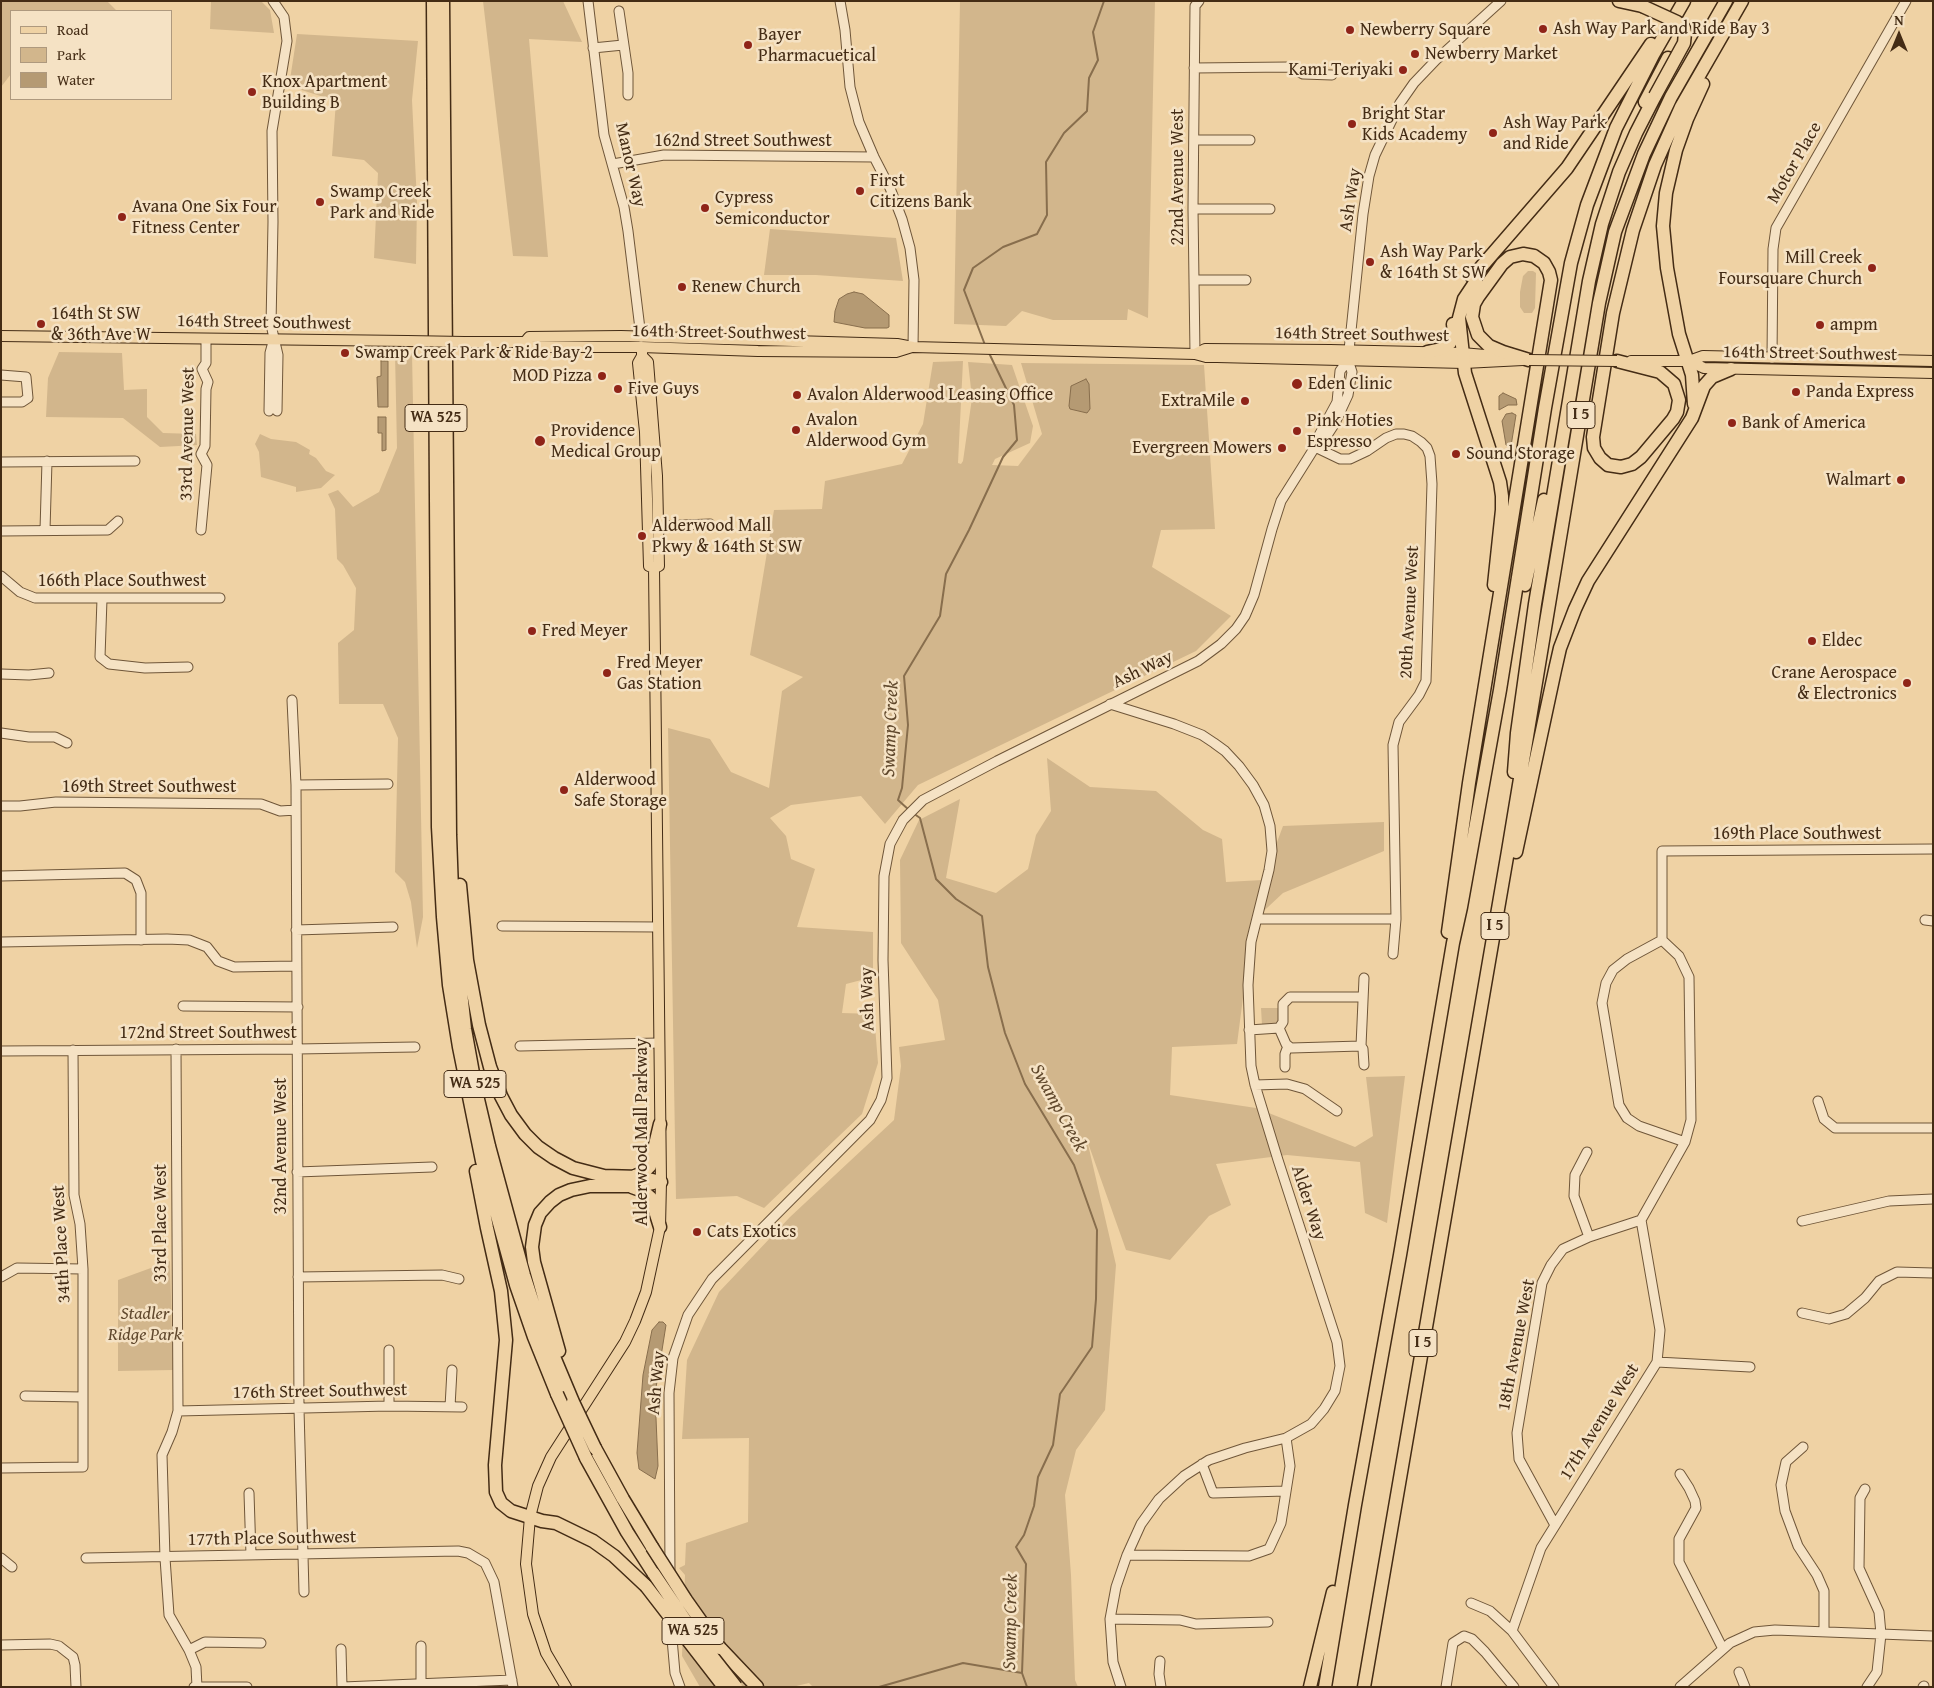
<!DOCTYPE html>
<html>
<head>
<meta charset="utf-8">
<style>
  body { margin:0 }
  #map { position:relative; width:1934px; height:1688px; overflow:hidden; background:#efd2a4; font-family:"Gentium Book Plus",serif }
  canvas { display:block }
  .frame { position:absolute; inset:0; border:2px solid #442c15; pointer-events:none }
  .legend { position:absolute; left:10px; top:10px; width:162px; height:90px; box-sizing:border-box; background:#f5e2c4; border:1px solid #ae997e; margin:0; padding:6px 9px; list-style:none; font-size:15px; color:#442c15 }
  .legend li { display:flex; align-items:center; gap:10px; height:25px }
  .legend b { width:25px; border:1px solid #ae997e }
  .north { position:absolute; left:1874px; top:10px; width:50px; height:50px; -webkit-text-stroke:4px #f5e2c4; paint-order:stroke; rotate:0deg; font-size:14px; font-weight:700; line-height:20px; text-align:center; color:#442c15 }
  .north::after { content:''; display:block; margin:auto; width:18px; height:22px; background:#442c15; clip-path:polygon(50% 0,100% 100%,50% 72%,0 100%) }
</style>
</head>
<body>
<div id="map">
<canvas width="1934" height="1688"></canvas>
<div class="frame"></div>
<ul class="legend">
<li><b style="height:6px;background:#efd2a4"></b>Road</li>
<li><b style="height:14px;background:#d2b68c"></b>Park</li>
<li><b style="height:14px;background:#b59a73"></b>Water</li>
</ul>
<div class="north">N</div>
</div>
<script>
const context = document.querySelector('canvas').getContext('2d');
context.lineJoin = 'round';
function paint(path, color) {
  context.fillStyle = color;
  context.fill(path, 'evenodd');
}
function poly(rows) {
  const path = new Path2D();
  for (const r of rows) {
    path.moveTo(r[0], r[1]);
    for (let i = 2; i < r.length; i += 2) path.lineTo(r[i], r[i + 1]);
  }
  return path;
}
function strokePath(path, color, width, dash) {
  context.strokeStyle = color;
  context.lineWidth = width;
  context.lineCap = dash ? 'butt' : 'round';
  context.setLineDash(dash || []);
  context.stroke(path);
}
function label(font, color, halo, rows, align = 'center') {
  context.font = font + ' "Gentium Book Plus",serif';
  context.lineWidth = 5;
  context.setLineDash([]);
  context.textBaseline = 'middle';
  context.strokeStyle = halo;
  context.fillStyle = color;
  for (const [text, x, y, turn = 0] of rows) {
    context.save();
    context.translate(x, y);
    context.rotate((+turn || 0) * Math.PI / 180);
    context.textAlign = isNaN(turn) ? turn : align;
    if (halo) context.strokeText(text, 0, 0);
    context.fillText(text, 0, 0);
    context.restore();
  }
}
const green = poly([
  [1,1,107,1,116,10,115,11,11,11,11,74,1,87],
  [211,1,261,1,270,10,274,33,210,29],
  [483,1,563,1,582,42,529,39,548,257,513,256],
  [960,1,1155,1,1148,318,1128,309,1127,320,1053,320,1022,311,1006,326,954,324],
  [297,34,418,41,412,100,417,202,416,264,374,258,378,173,364,160,332,156,336,101,289,86],
  [770,229,896,238,903,281,816,275,764,275],
  [1528,271,1533,271,1536,273,1535,308,1532,313,1524,313,1520,307,1520,292,1523,276],
  [59,352,122,353,124,390,147,389,147,417,163,433,196,434,197,445,160,447,123,418,46,417,48,378],
  [395,353,412,353,423,917,417,948,411,902,405,882,395,872,398,738,383,704,339,704,338,643,354,630,356,588,343,565,337,559,335,509,328,494,338,490,353,507,379,492,397,448],
  [963,361,958,463,961,464,963,461,972,398,968,362,1012,365,1033,426,1030,443,995,459,992,465,1018,466,1042,434,1021,363,1204,365,1215,529,1161,530,1152,567,1231,616,1196,651,918,785,885,824,861,796,791,805,770,818,786,836,791,859,815,869,797,927,873,932,873,977,846,984,842,1013,874,1014,878,1063,862,1114,764,1208,737,1196,676,1199,668,728,710,739,731,772,769,788,782,691,803,677,750,655,774,510,822,509,825,481,902,464,923,424,933,362],
  [260,434,271,439,296,442,310,450,309,454,316,458,326,471,335,475,321,488,296,492,296,487,261,477,259,452,255,444],
  [1047,758,1090,787,1156,791,1203,830,1222,839,1226,882,1263,880,1283,826,1384,822,1384,851,1283,893,1253,921,1237,1044,1172,1047,1170,1095,1256,1108,1355,1147,1373,1136,1366,1077,1405,1076,1387,1223,1365,1213,1360,1162,1287,1155,1216,1164,1231,1205,1209,1216,1170,1260,1126,1250,1087,1140,1116,1265,1105,1410,1076,1450,1065,1495,1071,1575,1075,1680,1078,1687,813,1687,809,1683,792,1687,700,1687,682,1656,685,1575,679,1568,685,1565,686,1543,748,1522,749,1438,682,1439,687,1360,719,1292,790,1217,894,1120,901,1066,899,1047,945,1040,938,1000,901,943,900,860,919,820,960,799,946,878,996,893,1028,869,1036,835,1051,811],
  [1261,1008,1280,1008,1280,1019,1278,1023,1262,1025],
  [170,1261,173,1370,118,1371,118,1280]
]);
const water = poly([
  [854,292,863,294,889,315,889,327,887,328,865,328,834,322,835,311,839,299,847,294,854,292],
  [381,361,388,361,388,407,378,407,377,377,381,376,381,361],
  [1086,379,1089,384,1090,409,1087,413,1070,409,1069,406,1071,386,1086,379],
  [1503,393,1516,399,1517,405,1508,405,1499,410,1499,396,1503,393],
  [1512,413,1516,415,1511,446,1508,446,1506,445,1502,421,1506,414,1512,413],
  [378,417,386,417,386,450,382,451,382,433,378,433,378,417],
  [659,1322,663,1322,666,1325,655,1394,658,1466,655,1479,639,1469,637,1453,643,1375,652,1330,659,1322]
]);
const stream = poly([
  [985,345,964,290,973,268,1003,247,1037,234,1047,215,1046,162,1064,133,1087,111,1089,78,1098,60,1093,32,1104,1],
  [909,810,898,800,902,788,908,725,904,676,940,616,946,574,969,530,1003,457,1017,440,1014,405,989,353],
  [913,813,920,818,936,879,956,899,982,916,988,967,1005,1033,1025,1084,1074,1165,1097,1230,1096,1299,1092,1347,1060,1394,1053,1445,1038,1477,1034,1506,1024,1535,1016,1547,1026,1564,1022,1673,1027,1687],
  [879,1687,963,1663,1022,1673]
]);
const minor = poly([
  [273,1,284,17,287,41,272,131,273,222,271,325,278,355,277,411],
  [588,1,604,135,624,207,628,231,641,337],
  [840,1,845,30,850,87,859,122,874,157,890,188,902,219,910,248,914,280,913,347],
  [619,11,628,73,628,95],
  [593,48,623,45],
  [1194,68,1289,67,1303,74,1332,75],
  [1194,140,1250,140],
  [613,164,664,155,874,157],
  [1193,209,1270,209],
  [1194,280,1246,280],
  [1195,354,1193,209,1195,6,1199,1],
  [1772,358,1773,249,1776,228,1906,1],
  [1,375,26,377,28,398,22,402,1,402],
  [269,411,270,353,273,342],
  [1315,446,1317,439,1337,402,1340,371,1348,360],
  [1315,447,1340,459,1350,459,1367,451,1386,438,1396,434,1404,434,1412,436,1421,442,1427,448,1430,456,1432,484,1426,681,1419,695,1399,722,1393,745,1396,919,1393,954],
  [1,462,135,461],
  [658,526,710,524],
  [45,530,47,461],
  [201,530,207,465,201,454,205,446,206,389,208,382,202,369,206,363,206,339],
  [1,531,108,530,118,521],
  [1,576,20,592,35,598,220,598],
  [102,599,100,657,109,664,145,668,188,667],
  [1,674,29,675,49,673],
  [292,700,296,785,299,1409,304,1592],
  [1110,704,1174,724,1202,735,1214,743,1225,751,1239,766,1253,785,1264,805,1270,826,1272,851,1269,870,1251,942,1248,985,1251,1066,1255,1085,1278,1160,1337,1342,1340,1366,1335,1391,1324,1409,1311,1424,1286,1438,1245,1448,1209,1460,1184,1476,1159,1499,1141,1524,1127,1555,1116,1587,1110,1619,1113,1662,1121,1687],
  [1,733,29,737,55,737,67,743],
  [296,785,388,784],
  [1,806,20,806,56,802,261,804,280,811,296,810],
  [1,876,125,873,136,880,141,893,141,940],
  [1257,919,1396,919],
  [1925,920,1933,921],
  [502,926,658,927],
  [296,930,393,927],
  [1662,940,1627,959,1613,970,1606,983,1602,1003,1619,1105,1627,1118,1639,1126,1685,1142],
  [1,942,167,939,189,940,207,947,218,961,234,967,296,966],
  [1364,978,1361,1046,1363,1049,1364,1065],
  [183,1006,298,1007],
  [1279,1028,1286,1044,1291,1048,1361,1046],
  [1249,1030,1279,1028,1283,1022,1283,1004,1290,997,1362,997],
  [520,1046,658,1043],
  [176,1049,178,1411,172,1432,162,1455,165,1558,169,1615,189,1650,196,1667,197,1687],
  [1,1051,297,1049,415,1047],
  [1285,1067,1285,1054,1288,1046],
  [1255,1085,1287,1084,1305,1089,1337,1111],
  [1818,1101,1824,1119,1835,1128,1933,1128],
  [1587,1152,1575,1175,1574,1196,1589,1237],
  [297,1172,432,1167],
  [1802,1221,1889,1201,1933,1199],
  [1,1277,17,1268,83,1269],
  [298,1277,442,1275,459,1279],
  [1802,1313,1829,1319,1846,1314,1865,1298,1879,1281,1897,1272,1933,1273],
  [389,1350,389,1406],
  [1657,1362,1750,1367],
  [25,1396,82,1397],
  [450,1407,452,1370],
  [178,1411,389,1406,462,1407],
  [1803,1447,1786,1462,1781,1485,1785,1511,1798,1546,1817,1575,1824,1591,1824,1632],
  [1202,1464,1213,1493,1286,1491],
  [1,1468,83,1467,83,1269,80,1224,74,1195,73,1050],
  [1680,1474,1689,1488,1695,1501,1696,1508,1679,1539,1679,1562,1723,1649],
  [1865,1489,1860,1498,1859,1568,1879,1612,1881,1634,1877,1672,1867,1687],
  [249,1493,251,1555],
  [1555,1525,1519,1459,1517,1433,1542,1283,1551,1265,1563,1249,1589,1237,1641,1220],
  [1127,1555,1249,1556,1269,1549,1281,1523,1290,1466,1286,1438],
  [1,1558,12,1567],
  [86,1558,458,1551,468,1553,485,1563,494,1582,513,1687],
  [670,1575,669,1393,673,1358,688,1315,712,1279,870,1120,881,1100,887,1078,883,960,884,876,890,844,903,820,923,800,997,761,1198,661,1221,644,1236,629,1245,616,1254,595,1272,529,1281,501,1315,447,1324,440,1335,423,1348,395,1352,372,1348,360,1363,214,1369,176,1375,155,1400,103,1414,83,1436,60,1501,1],
  [1471,1603,1490,1611,1512,1631],
  [670,1616,675,1673,680,1687],
  [1110,1619,1180,1620,1196,1624,1268,1622],
  [1,1645,50,1644,59,1646,73,1657,75,1665,76,1687],
  [421,1646,421,1685],
  [341,1649,342,1687],
  [189,1650,205,1642,261,1643],
  [1160,1661,1159,1674,1161,1687],
  [1739,1672,1745,1687],
  [194,1687,247,1687],
  [343,1687,512,1680],
  [1446,1687,1453,1643,1464,1636,1472,1639,1485,1652,1514,1687],
  [1554,1687,1512,1631,1541,1548,1657,1362,1660,1330,1641,1220,1685,1142,1691,1120,1689,977,1679,956,1662,940,1662,851,1933,849],
  [1680,1687,1730,1643,1754,1632,1775,1630,1933,1636],
  [1923,1687,1924,1686]
]);
const major = poly([
  [1,336,407,341],
  [464,342,525,342,529,337,621,336,897,344,913,347,1195,354,1206,357,1217,357,1464,363,1523,360],
  [525,342,529,347,641,347,758,351,896,352,912,347],
  [642,351,642,356,648,362,657,476,659,566,654,568],
  [1195,354,1205,349,1330,350,1462,353,1496,356],
  [1631,361,1689,361,1703,356,1933,361],
  [1689,361,1704,368,1933,373],
  [566,1687,546,1653,533,1614,526,1564,530,1517,538,1486,551,1457,625,1342,635,1321,646,1292,660,1227,661,1182,654,568,649,566,645,432,638,363,642,356]
]);
const highway = poly([
  [433,1,438,827,443,917,449,985,459,1047,482,1161,516,1285,534,1337,557,1394],
  [443,1,450,835,453,918,465,1029,477,1095,489,1146,524,1275,539,1321,573,1402],
  [1619,1,1642,6],
  [1645,102,1668,58],
  [1476,273,1476,281,1464,299,1459,318,1465,373,1500,482,1502,496,1502,510,1494,585],
  [1471,276,1476,273,1567,168,1651,44],
  [1427,352,1441,349,1450,343,1454,334,1453,324],
  [1617,361,1660,372,1674,384,1679,400,1677,412,1673,419,1641,457,1632,464,1621,467,1608,465,1600,458,1594,448,1593,437,1613,313,1633,230,1655,165,1681,107,1742,1],
  [1694,404,1692,375,1679,334,1667,268,1663,226,1666,193,1676,150,1687,119,1703,84],
  [1525,585,1544,500],
  [1514,772,1517,733,1535,604,1589,281,1602,224,1619,172,1636,133,1655,96],
  [1516,852,1555,670,1560,648,1575,609,1588,581,1692,418,1704,386,1712,377,1731,369],
  [460,885,467,960,479,1025,490,1067,501,1096,511,1115,525,1134,538,1147,554,1158,573,1168,604,1176,640,1177,661,1182],
  [1448,932,1469,783,1551,280,1549,272,1544,263,1534,256,1523,254,1510,257,1502,264,1478,297,1474,304,1472,317,1478,335,1489,346,1503,352,1529,360],
  [476,1171,487,1228,501,1291,506,1340,495,1465,496,1492,501,1503,511,1511,542,1521,556,1523,593,1541,614,1556,646,1586],
  [633,1177,644,1172,650,1166,660,1124],
  [632,1187,643,1191,651,1198,660,1227],
  [559,1351,534,1262,532,1247,535,1225,540,1213,550,1202,559,1195,571,1190,590,1186,637,1186,653,1183],
  [595,1448,623,1499,652,1547],
  [586,1458,627,1532,654,1574],
  [720,1648,757,1687],
  [1310,1687,1333,1592],
  [1325,1687,1355,1505,1400,1255,1453,943,1461,907,1500,690,1545,408,1571,263,1587,205,1616,128,1653,55,1684,1],
  [1364,1687,1508,851,1599,303,1615,232,1644,154,1671,97,1726,1]
]);
const majorBridge = poly([
  [407,341,464,342],
  [1529,360,1617,361]
]);
const highwayBridge = poly([
  [1642,6,1677,22,1684,28,1685,33,1684,43,1655,96],
  [557,1394,586,1458],
  [573,1402,595,1448],
  [652,1547,686,1600,720,1648],
  [654,1574,696,1636,736,1687],
  [646,1586,724,1687]
]);
const markers = [
  [1543,29,5,"#8f2418"],
  [1350,30,5,"#8f2418"],
  [748,45,5,"#8f2418"],
  [1415,54,5,"#8f2418"],
  [1403,70,5,"#8f2418"],
  [252,92,5,"#8f2418"],
  [1352,124,5,"#8f2418"],
  [1493,133,5,"#8f2418"],
  [860,191,5,"#8f2418"],
  [320,202,5,"#8f2418"],
  [705,208,5,"#8f2418"],
  [122,217,5,"#8f2418"],
  [1370,262,5,"#8f2418"],
  [1872,268,5,"#8f2418"],
  [682,287,5,"#8f2418"],
  [41,324,5,"#8f2418"],
  [1820,325,5,"#8f2418"],
  [345,353,5,"#8f2418"],
  [602,376,5,"#8f2418"],
  [1297,384,6,"#8f2418"],
  [618,389,5,"#8f2418"],
  [1796,392,5,"#8f2418"],
  [797,395,5,"#8f2418"],
  [1245,401,5,"#8f2418"],
  [1732,423,5,"#8f2418"],
  [796,430,5,"#8f2418"],
  [1297,431,5,"#8f2418"],
  [540,441,6,"#8f2418"],
  [1282,448,5,"#8f2418"],
  [1456,454,5,"#8f2418"],
  [1901,480,5,"#8f2418"],
  [642,536,5,"#8f2418"],
  [532,631,5,"#8f2418"],
  [1812,641,5,"#8f2418"],
  [607,673,5,"#8f2418"],
  [1907,683,5,"#8f2418"],
  [564,790,5,"#8f2418"],
  [697,1232,5,"#8f2418"]
];
const shields = [
  [1581,415,28],
  [436,418,62],
  [1495,926,28],
  [475,1084,62],
  [1423,1343,28],
  [693,1631,62]
];
const shieldNames = [
  ["I 5",1581,415],
  ["WA 525",436,418],
  ["I 5",1495,926],
  ["WA 525",475,1084],
  ["I 5",1423,1343],
  ["WA 525",693,1631]
];
const poiNames = [
  ["Ash Way Park and Ride Bay 3",1553,29],
  ["Newberry Square",1360,30],
  ["Bayer",758,35],
  ["Pharmacuetical",758,56],
  ["Newberry Market",1425,54],
  ["Kami Teriyaki",1393,70,"right"],
  ["Knox Apartment",262,82],
  ["Building B",262,103],
  ["Bright Star",1362,114],
  ["Kids Academy",1362,135],
  ["Ash Way Park",1503,123],
  ["and Ride",1503,144],
  ["First",870,181],
  ["Citizens Bank",870,202],
  ["Swamp Creek",330,192],
  ["Park and Ride",330,213],
  ["Cypress",715,198],
  ["Semiconductor",715,219],
  ["Avana One Six Four",132,207],
  ["Fitness Center",132,228],
  ["Ash Way Park",1380,252],
  ["& 164th St SW",1380,273],
  ["Mill Creek",1862,258,"right"],
  ["Foursquare Church",1862,279,"right"],
  ["Renew Church",692,287],
  ["164th St SW",51,314],
  ["& 36th Ave W",51,335],
  ["ampm",1830,325],
  ["Swamp Creek Park & Ride Bay 2",355,353],
  ["MOD Pizza",592,376,"right"],
  ["Eden Clinic",1308,384],
  ["Five Guys",628,389],
  ["Panda Express",1806,392],
  ["Avalon Alderwood Leasing Office",807,395],
  ["ExtraMile",1235,401,"right"],
  ["Avalon",806,420],
  ["Alderwood Gym",806,441],
  ["Pink Hoties",1307,421],
  ["Espresso",1307,442],
  ["Bank of America",1742,423],
  ["Providence",551,431],
  ["Medical Group",551,452],
  ["Evergreen Mowers",1272,448,"right"],
  ["Sound Storage",1466,454],
  ["Walmart",1891,480,"right"],
  ["Alderwood Mall",652,526],
  ["Pkwy & 164th St SW",652,547],
  ["Fred Meyer",542,631],
  ["Eldec",1822,641],
  ["Fred Meyer",617,663],
  ["Gas Station",617,684],
  ["Crane Aerospace",1897,673,"right"],
  ["& Electronics",1897,694,"right"],
  ["Alderwood",574,780],
  ["Safe Storage",574,801],
  ["Cats Exotics",707,1232]
];
const streetNames = [
  ["162nd Street Southwest",743,141],
  ["Motor Place",1795,163,-60],
  ["Manor Way",630,165,77],
  ["22nd Avenue West",1178,177,-90],
  ["Ash Way",1351,200,-81],
  ["164th Street Southwest",264,323,1],
  ["164th Street Southwest",719,333,1],
  ["164th Street Southwest",1362,335,1],
  ["164th Street Southwest",1810,354,1],
  ["33rd Avenue West",188,434,-89],
  ["166th Place Southwest",122,581],
  ["20th Avenue West",1410,612,-87],
  ["Ash Way",1143,670,-26],
  ["169th Street Southwest",149,787],
  ["169th Place Southwest",1797,834],
  ["Ash Way",868,999,-92],
  ["172nd Street Southwest",208,1033],
  ["Alderwood Mall Parkway",642,1132,-90],
  ["32nd Avenue West",281,1146,-90],
  ["Alder Way",1308,1203,72],
  ["33rd Place West",161,1223,-90],
  ["34th Place West",62,1244,-93],
  ["18th Avenue West",1517,1345,-79],
  ["Ash Way",657,1383,-85],
  ["176th Street Southwest",320,1392,-1],
  ["17th Avenue West",1600,1422,-58],
  ["177th Place Southwest",272,1539,-1]
];
const parkNames = [
  ["Stadler",145,1314],
  ["Ridge Park",145,1335]
];
const waterNames = [
  ["Swamp Creek",891,729,-88],
  ["Swamp Creek",1058,1108,61],
  ["Swamp Creek",1011,1622,-89]
];
paint(green, '#d2b68c');
paint(water, '#b59a73');
strokePath(water, '#886e4d', 1);
strokePath(stream, '#886e4d', 2);
strokePath(minor, '#6f5639', 11);
strokePath(major, '#442c15', 12);
strokePath(highway, '#442c15', 15);
strokePath(minor, '#f5e2c4', 9);
strokePath(major, '#efd2a4', 10);
strokePath(highway, '#efd2a4', 12);
strokePath(majorBridge, '#442c15', 12, []);
strokePath(highwayBridge, '#442c15', 15, []);
strokePath(majorBridge, '#efd2a4', 10);
strokePath(highwayBridge, '#efd2a4', 12);
for (const [x, y, r, color] of markers) {
  const dot = new Path2D();
  dot.arc(x, y, r, 0, 2 * Math.PI);
  context.fillStyle = color;
  context.fill(dot);
  strokePath(dot, '#f5e2c4', 2);
}
for (const [x, y, w] of shields) {
  const box = new Path2D();
  box.roundRect(x - w / 2, y - 13.5, w, 27, 4);
  context.fillStyle = '#f5e2c4';
  context.fill(box);
  strokePath(box, '#442c15', 1);
}
label('bold 16px', '#442c15', null, shieldNames);
label('18px', '#442c15', '#f5e2c4', poiNames, 'left');
label('18px', '#442c15', '#f5e2c4', streetNames);
label('italic 18px', '#60482d', '#f5e2c4', parkNames);
label('italic 19px', '#60482c', '#f5e2c4', waterNames);
</script>
</body>
</html>
